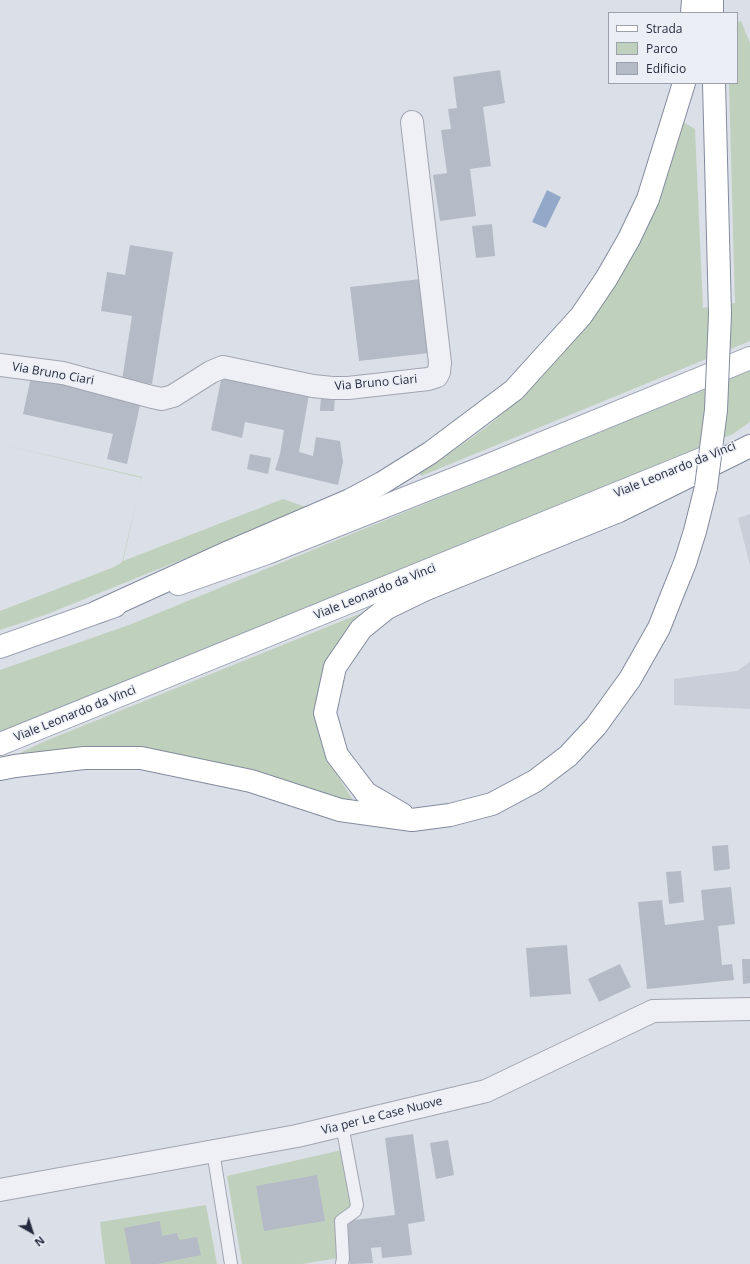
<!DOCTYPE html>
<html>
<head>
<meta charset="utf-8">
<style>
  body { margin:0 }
  #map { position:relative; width:750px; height:1264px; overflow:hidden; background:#dbdfe7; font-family:"Open Sans",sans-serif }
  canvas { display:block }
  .legend { position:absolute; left:608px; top:12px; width:130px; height:72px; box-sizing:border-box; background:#ebeef5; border:1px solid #9ca0ac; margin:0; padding:5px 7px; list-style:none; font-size:12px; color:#252b3e }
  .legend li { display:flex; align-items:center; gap:8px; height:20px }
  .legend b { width:20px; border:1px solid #9ca0ac }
  .north { position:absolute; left:12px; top:1212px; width:40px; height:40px; -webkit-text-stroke:3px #ebeef5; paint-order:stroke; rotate:141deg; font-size:11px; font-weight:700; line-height:16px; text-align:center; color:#252b3e }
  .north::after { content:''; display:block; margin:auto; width:14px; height:18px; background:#252b3e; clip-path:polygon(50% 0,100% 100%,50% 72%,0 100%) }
</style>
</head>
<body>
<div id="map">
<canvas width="750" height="1264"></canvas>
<ul class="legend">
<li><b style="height:5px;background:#fff"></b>Strada</li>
<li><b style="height:11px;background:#bfd1bc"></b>Parco</li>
<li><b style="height:11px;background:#b5bac7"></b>Edificio</li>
</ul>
<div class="north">N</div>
</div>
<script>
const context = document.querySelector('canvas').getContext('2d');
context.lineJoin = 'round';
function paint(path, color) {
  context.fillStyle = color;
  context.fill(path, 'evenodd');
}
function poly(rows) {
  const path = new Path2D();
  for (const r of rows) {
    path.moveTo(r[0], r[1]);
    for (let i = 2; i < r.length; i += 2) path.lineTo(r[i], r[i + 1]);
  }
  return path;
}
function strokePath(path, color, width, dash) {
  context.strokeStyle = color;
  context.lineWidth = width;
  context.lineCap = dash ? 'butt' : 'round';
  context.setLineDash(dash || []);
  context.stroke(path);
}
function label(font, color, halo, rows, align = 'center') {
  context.font = font + ' "Open Sans",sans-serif';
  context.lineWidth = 3;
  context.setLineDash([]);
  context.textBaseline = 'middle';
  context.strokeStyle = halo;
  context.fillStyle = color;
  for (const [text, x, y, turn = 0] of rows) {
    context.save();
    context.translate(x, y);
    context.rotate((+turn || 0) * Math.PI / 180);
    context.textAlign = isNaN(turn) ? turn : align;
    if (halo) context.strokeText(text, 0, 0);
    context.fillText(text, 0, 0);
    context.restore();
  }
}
const built = poly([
  [750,514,750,565,738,518],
  [750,662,750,709,674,705,674,679,737,671]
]);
const green = poly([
  [741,21,750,43,750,341,421,476,420,474,420,473,473,437,494,421,518,400,542,377,584,327,680,120,695,129,703,308,735,303,729,83,737,83,737,22],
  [750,371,750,422,733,434,0,733,0,670,129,625],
  [0,444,142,477,123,561,283,499,303,506,317,505,45,615,0,630,0,611,114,567,122,562,142,478],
  [364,612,367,612,329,658,322,675,317,701,317,720,322,741,331,765,354,802,277,782,20,757,20,753,43,742],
  [342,1150,353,1209,336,1218,339,1258,302,1264,242,1264,227,1176],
  [206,1205,217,1264,105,1264,100,1222]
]);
const water = poly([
  [547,190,561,197,546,228,532,222]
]);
const building = poly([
  [500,70,505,103,483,107,491,166,470,169,476,216,440,221,433,175,447,173,441,130,451,129,448,109,457,108,453,77],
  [492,224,495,256,476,258,472,226],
  [130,245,173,252,152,384,122,380,132,316,101,311,107,272,125,275],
  [421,279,429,353,359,361,350,287],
  [222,375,309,394,299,452,313,456,316,437,340,441,343,462,338,485,275,470,280,454,284,430,245,422,242,438,211,430],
  [31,377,141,401,127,464,107,459,113,434,23,414],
  [321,396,335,397,334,411,320,411],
  [250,454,271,458,268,474,247,469],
  [728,845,730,869,714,871,712,846],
  [681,871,684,902,669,904,666,872],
  [731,887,735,924,718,926,722,965,732,964,734,980,647,989,638,902,662,900,665,925,704,920,701,890],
  [567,945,571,994,530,997,526,948],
  [742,959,750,959,750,983,743,984],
  [620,964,631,987,599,1002,588,979],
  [413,1134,425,1221,408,1224,412,1255,382,1258,381,1247,371,1248,373,1263,350,1264,345,1221,395,1215,385,1138],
  [448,1140,454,1175,436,1179,430,1143],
  [317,1175,325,1221,264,1231,256,1186],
  [160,1221,162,1236,177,1233,179,1240,197,1237,201,1255,157,1264,131,1264,124,1228]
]);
const lane = poly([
  [213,1151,231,1264],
  [342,1264,343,1258,341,1221,355,1211,357,1205,342,1125]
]);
const street = poly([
  [0,365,63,373,152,397,162,399,173,396,211,372,223,367,313,386,332,388,348,388,428,379,437,376,439,372,440,363,412,122],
  [0,1190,297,1136,486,1091,653,1011,750,1009]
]);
const primary = poly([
  [178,584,267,553,484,467,750,358],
  [0,647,115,606],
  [0,744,714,454]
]);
const highway = poly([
  [712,0,712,13],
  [692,13,693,0],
  [714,83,720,314],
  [97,612,231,551,350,500,382,483,430,453,514,390,581,316,606,279,629,239,648,199,684,83],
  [0,769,15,766,84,758,141,758,251,781,340,810,412,820,450,815,492,804,535,781,568,756,596,726,630,679,659,628,672,595,685,563,695,531,706,487],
  [402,814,366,793,337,755,325,713,335,667,361,629,387,608,424,590,619,511,750,446]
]);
const highwayBridge = poly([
  [706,487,716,410,720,314]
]);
const streetNames = [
  ["Via Bruno Ciari",53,374,10],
  ["Via Bruno Ciari",376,383,-5],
  ["Viale Leonardo da Vinci",675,470,-22],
  ["Viale Leonardo da Vinci",375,592,-22],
  ["Viale Leonardo da Vinci",75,714,-22],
  ["Via per Le Case Nuove",382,1116,-14]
];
paint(built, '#c9ced9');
paint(green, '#bfd1bc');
paint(water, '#94a9c9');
paint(building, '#b5bac7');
strokePath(lane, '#a1a5b1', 14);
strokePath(street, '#a1a5b1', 24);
strokePath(primary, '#9aa2b3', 24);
strokePath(highway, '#828b9e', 24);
strokePath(lane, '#eef0f5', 12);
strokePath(street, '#eef0f5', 22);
strokePath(primary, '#fff', 22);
strokePath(highway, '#fff', 22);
strokePath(highwayBridge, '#828b9e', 24, []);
strokePath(highwayBridge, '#fff', 22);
label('12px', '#252b3e', '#ebeef5', streetNames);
</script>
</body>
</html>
